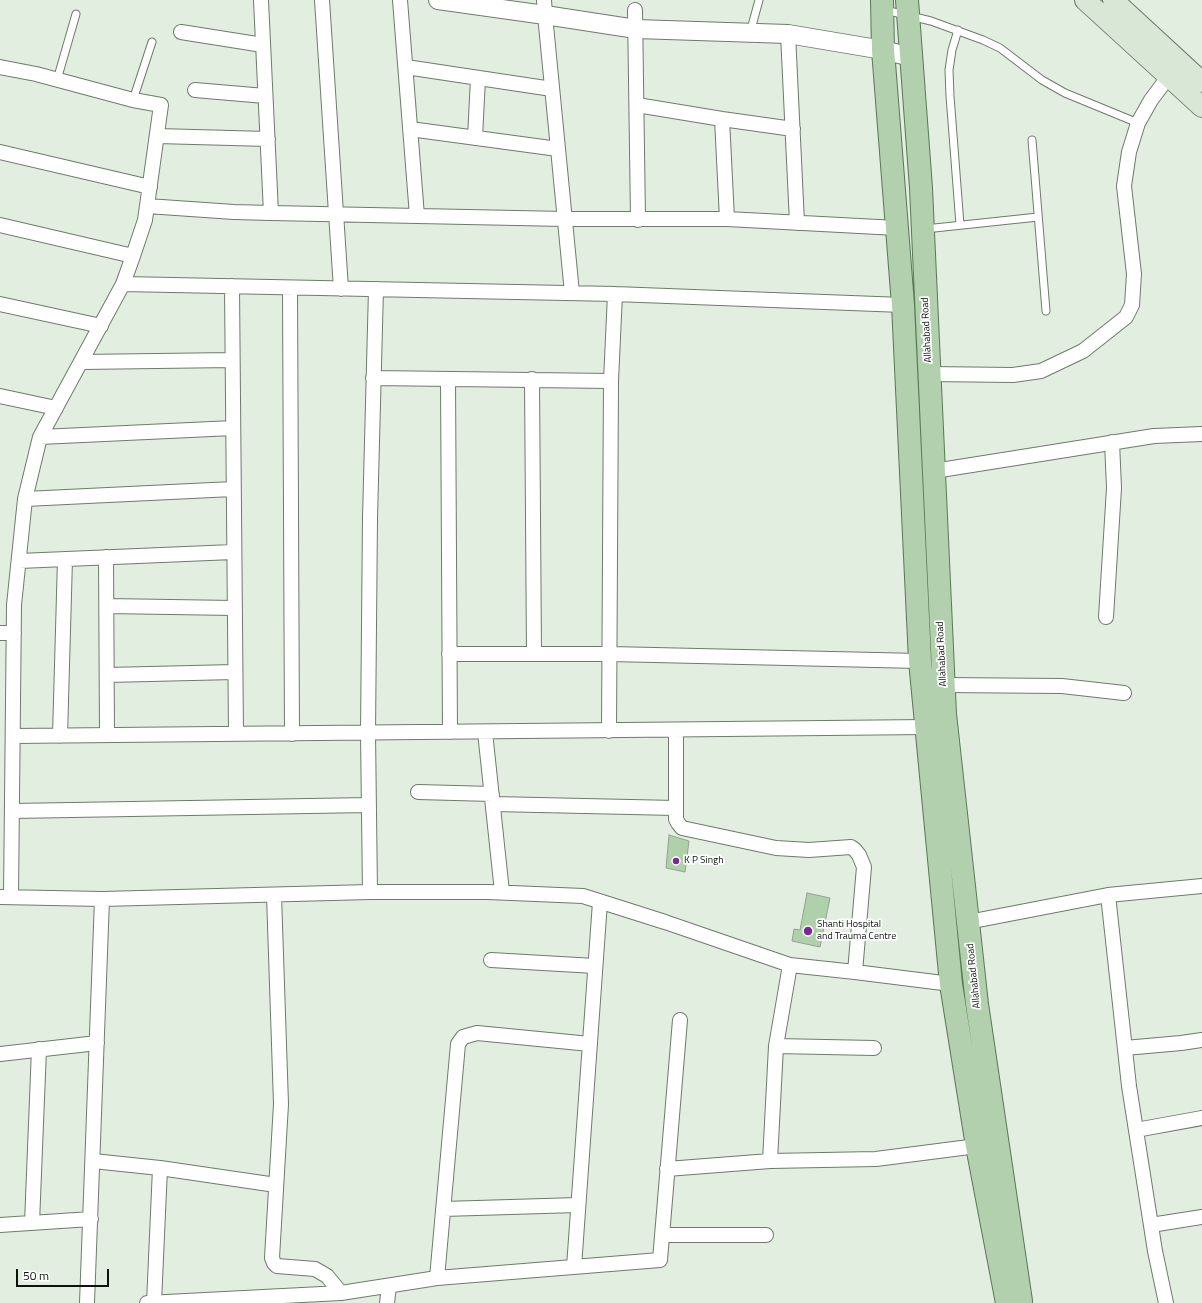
<!DOCTYPE html>
<html>
<head>
<meta charset="utf-8">
<style>
  body { margin:0 }
  #map { position:relative; width:1202px; height:1303px; overflow:hidden; background:#e2efe0; font-family:"Titillium Web",sans-serif }
  canvas { display:block }
  .scale { position:absolute; left:16px; top:1269px; width:93px; height:18px; box-sizing:border-box; border:2px solid #0d120d; border-top:0; padding-left:5px; font-size:12px; line-height:14px; white-space:nowrap; color:#0d120d; -webkit-text-stroke:3px #fff; paint-order:stroke }
</style>
</head>
<body>
<div id="map">
<canvas width="1202" height="1303"></canvas>
<div class="scale">50 m</div>
</div>
<script>
const context = document.querySelector('canvas').getContext('2d');
context.lineJoin = 'round';
function paint(path, color) {
  context.fillStyle = color;
  context.fill(path, 'evenodd');
}
function poly(rows) {
  const path = new Path2D();
  for (const r of rows) {
    path.moveTo(r[0], r[1]);
    for (let i = 2; i < r.length; i += 2) path.lineTo(r[i], r[i + 1]);
  }
  return path;
}
function strokePath(path, color, width, dash) {
  context.strokeStyle = color;
  context.lineWidth = width;
  context.lineCap = dash ? 'butt' : 'round';
  context.setLineDash(dash || []);
  context.stroke(path);
}
function label(font, color, halo, rows, align = 'center') {
  context.font = font + ' "Titillium Web",sans-serif';
  context.lineWidth = 3.5;
  context.setLineDash([]);
  context.textBaseline = 'middle';
  context.strokeStyle = halo;
  context.fillStyle = color;
  for (const [text, x, y, turn = 0] of rows) {
    context.save();
    context.translate(x, y);
    context.rotate((+turn || 0) * Math.PI / 180);
    context.textAlign = isNaN(turn) ? turn : align;
    if (halo) context.strokeText(text, 0, 0);
    context.fillText(text, 0, 0);
    context.restore();
  }
}
const building = poly([
  [669,835,689,841,685,872,666,868,669,835],
  [807,893,830,898,820,947,792,941,794,929,800,930,807,893]
]);
const service = poly([
  [885,10,931,21,983,40,1000,48,1042,80,1065,93,1138,123],
  [958,30,952,50,949,70,950,96,960,225],
  [750,33,759,0],
  [57,80,76,14],
  [133,100,152,42],
  [1032,140,1046,311],
  [925,229,1038,217]
]);
const minor = poly([
  [261,0,271,213],
  [322,0,341,289],
  [400,0,417,216],
  [544,0,545,15,572,293],
  [635,10,638,220],
  [181,32,263,45],
  [788,34,797,223],
  [0,67,36,74,133,100,161,105,145,220,133,256,123,284,40,437,25,499,14,605,11,896],
  [406,67,552,89],
  [195,90,265,96],
  [637,105,722,119,793,129],
  [722,119,727,219],
  [410,129,558,149],
  [157,136,268,139],
  [475,138,478,78],
  [0,152,150,187],
  [147,206,234,212,271,213,565,219,727,219,897,228],
  [0,225,133,256],
  [123,284,615,294,903,305],
  [232,286,236,734],
  [290,288,292,734],
  [0,304,101,326],
  [81,362,232,360],
  [929,374,1013,375,1041,371,1083,351,1126,317,1132,305,1134,274,1124,186,1129,152,1138,123,1151,100,1169,76],
  [373,378,611,381],
  [448,379,450,732],
  [532,379,534,654],
  [0,396,56,408],
  [40,437,233,428],
  [934,471,1154,436,1202,434],
  [25,499,233,489],
  [106,557,107,735],
  [19,561,233,552],
  [107,606,234,608],
  [1106,617,1114,488,1112,442],
  [0,633,14,633],
  [449,654,610,654,920,661],
  [107,675,235,672],
  [943,685,1062,686,1124,693],
  [676,730,676,819,678,823,682,828,776,848,809,850,851,847,855,850,859,855,864,867,855,972],
  [609,731,611,381,615,294],
  [485,732,502,892],
  [13,736,927,727],
  [60,736,65,559],
  [418,792,492,794],
  [493,804,676,808],
  [12,811,369,805],
  [370,892,368,733,370,518,376,289],
  [274,895,281,1104,272,1258,274,1263,277,1266,315,1269,327,1276,341,1293],
  [1108,895,1129,1086,1155,1251,1166,1303],
  [0,897,102,899,370,892,488,892,583,896,665,922,790,965,855,972,951,984],
  [968,922,1108,895,1202,886],
  [491,960,595,966],
  [776,1046,874,1048],
  [1125,1048,1181,1043,1202,1040],
  [0,1054,97,1043],
  [1136,1130,1202,1118],
  [93,1161,160,1168,276,1185],
  [770,1161,776,1046,790,965],
  [667,1169,770,1161,876,1159,977,1146],
  [443,1209,578,1205],
  [32,1223,39,1049],
  [0,1225,91,1219],
  [1151,1225,1202,1217],
  [663,1235,766,1235],
  [574,1267,600,902],
  [437,1278,458,1044,463,1037,477,1033,590,1044],
  [87,1303,102,899],
  [147,1303,341,1293,437,1278,660,1260,680,1020],
  [154,1303,160,1168],
  [387,1303,389,1286]
]);
const tertiary = poly([
  [438,0,545,15,636,29,788,34,883,50,911,57]
]);
const secondary = poly([
  [1085,0,1202,107],
  [1113,0,1202,82]
]);
const primary = poly([
  [882,0,883,50,903,305,920,661,951,984,977,1146,1007,1303],
  [907,0,921,188,945,714,977,1004,1021,1301]
]);
const markers = [
  [676,861,4,"#7c2695"],
  [808,931,5,"#7c2695"]
];
const streetNames = [
  ["Allahabad Road",927,330,-93],
  ["Allahabad Road",942,654,-93],
  ["Allahabad Road",974,976,-96]
];
const poiNames = [
  ["K P Singh",684,861],
  ["Shanti Hospital",817,925],
  ["and Trauma Centre",817,937]
];
paint(building, '#afd1aa');
strokePath(building, '#95a194', 1);
strokePath(service, '#6f7a6d', 9);
strokePath(minor, '#6f7a6d', 16);
strokePath(tertiary, '#6f7a6d', 20);
strokePath(secondary, '#6f7a6d', 22);
strokePath(primary, '#577953', 24);
strokePath(service, '#fff', 7);
strokePath(minor, '#fff', 14);
strokePath(tertiary, '#fff', 18);
strokePath(secondary, '#d9e7d6', 20);
strokePath(primary, '#b2d0ae', 22);
for (const [x, y, r, color] of markers) {
  const dot = new Path2D();
  dot.arc(x, y, r, 0, 2 * Math.PI);
  context.fillStyle = color;
  context.fill(dot);
  strokePath(dot, '#fff', 1.5);
}
label('10px', '#0d120d', '#fff', streetNames);
label('10px', '#0d120d', '#fff', poiNames, 'left');
</script>
</body>
</html>
